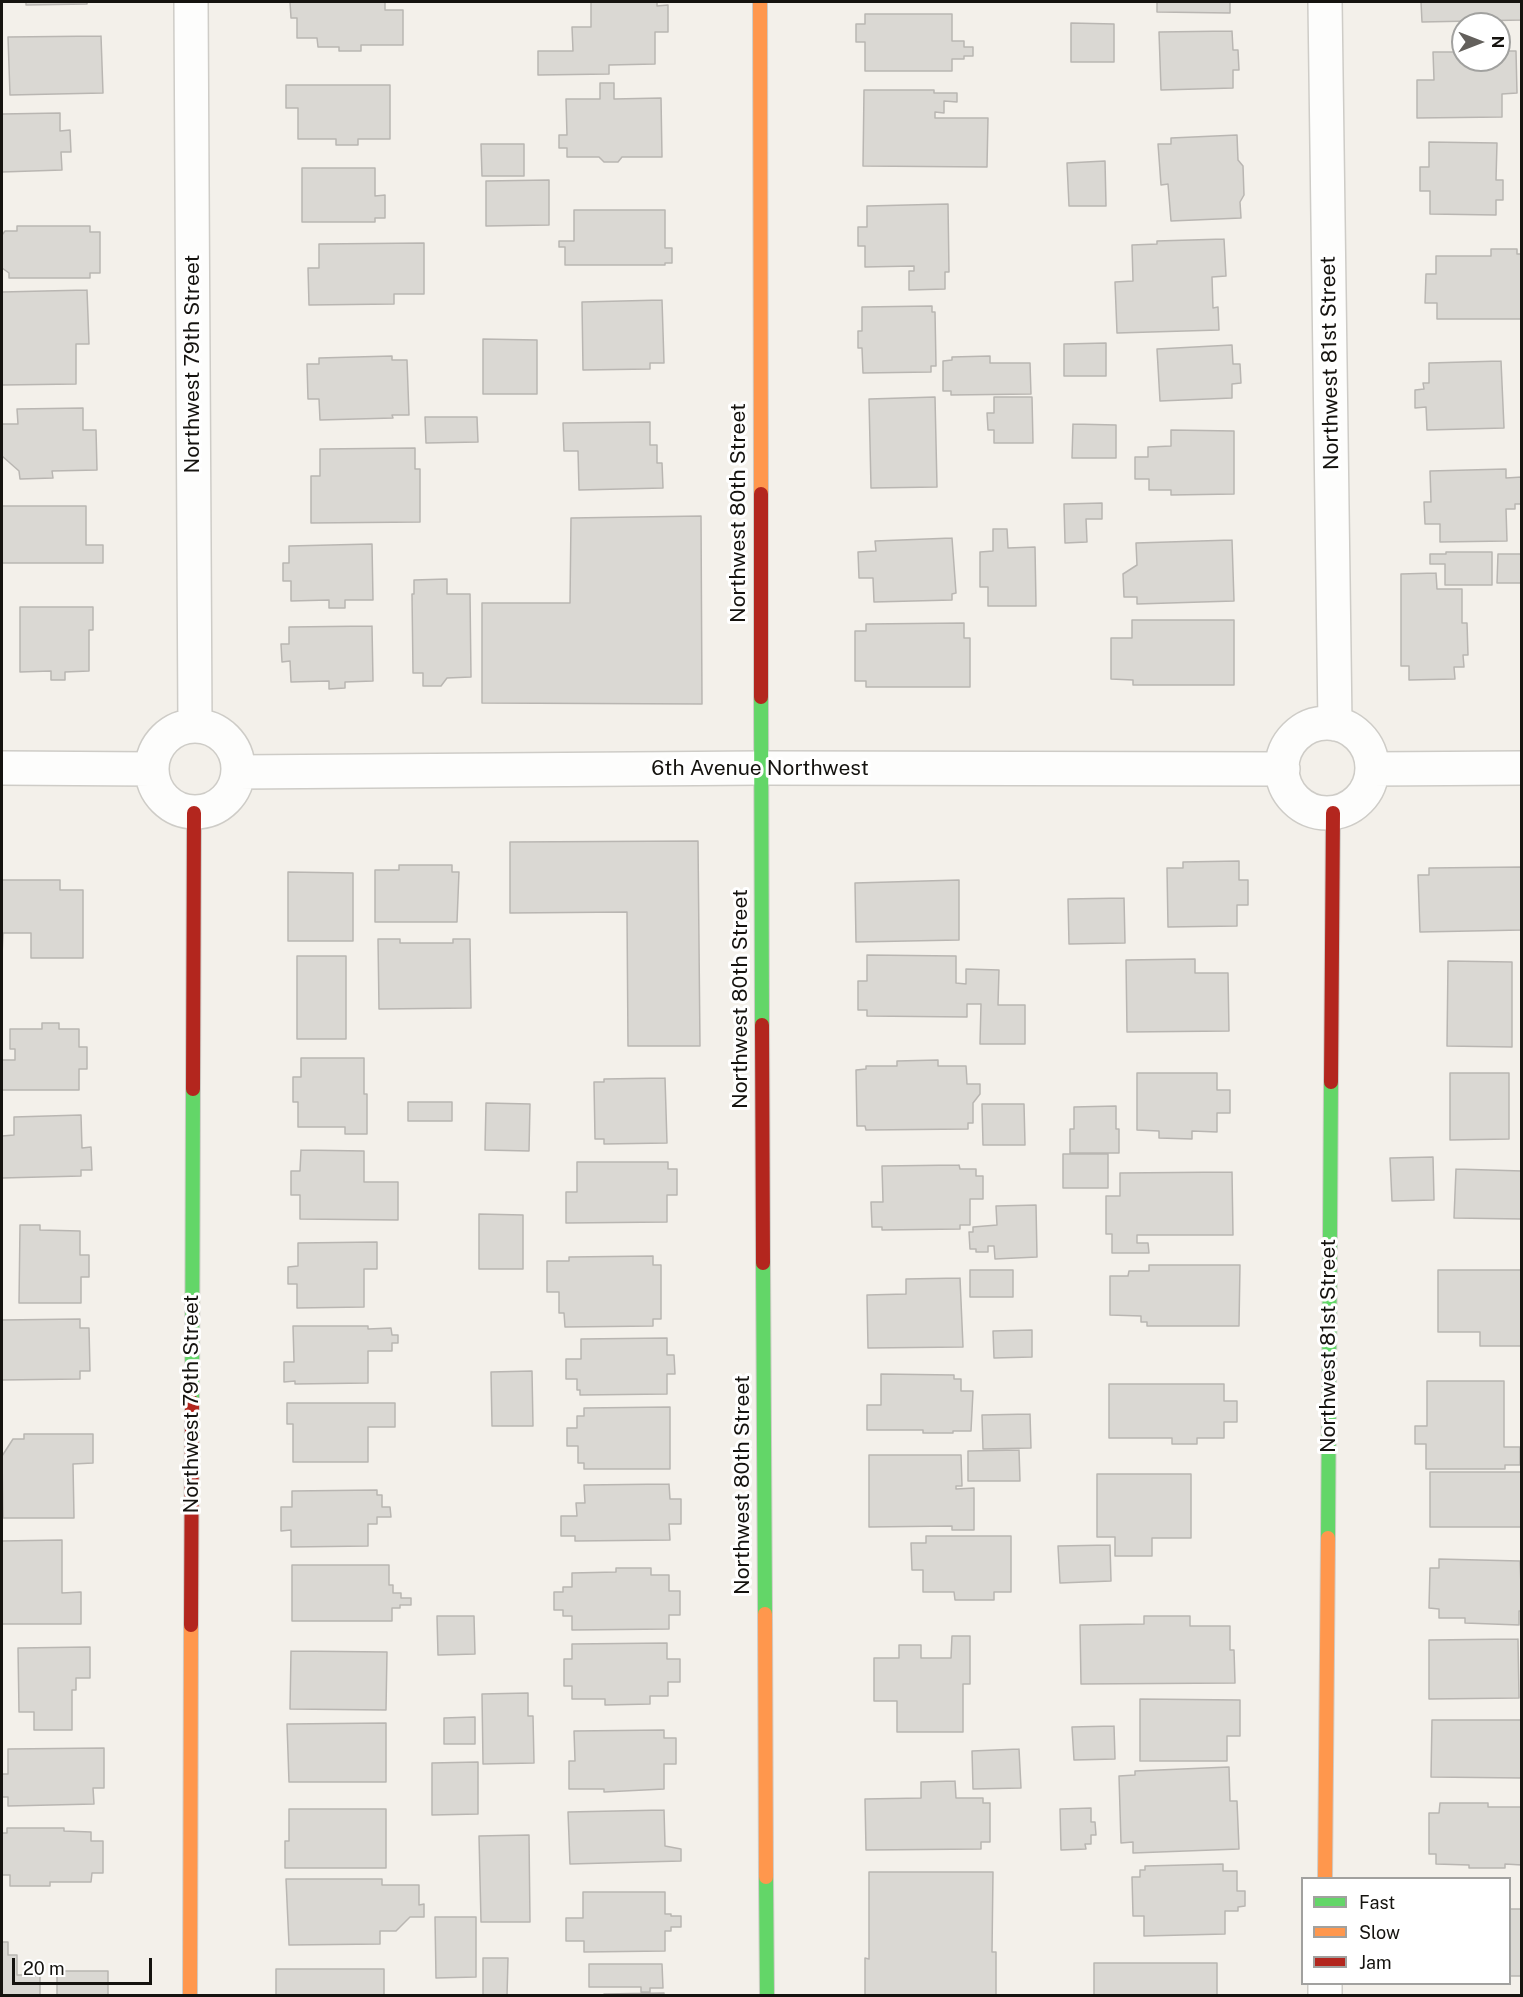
<!DOCTYPE html>
<html>
<head>
<meta charset="utf-8">
<style>
  body { margin:0 }
  #map { position:relative; width:1523px; height:1997px; overflow:hidden; background:#f3f0ea; font-family:"Public Sans",sans-serif }
  canvas { display:block }
  .frame { position:absolute; inset:0; border:3px solid #15130f; pointer-events:none }
  .legend { position:absolute; left:1301px; top:1877px; width:210px; height:108px; box-sizing:border-box; background:#fff; border:2px solid #a1a19f; margin:0; padding:8px 10px; list-style:none; font-size:18px; color:#15130f }
  .legend li { display:flex; align-items:center; gap:12px; height:30px }
  .legend b { width:30px; border:2px solid #a1a19f }
  .north { position:absolute; left:1451px; top:12px; width:60px; height:60px; box-sizing:border-box; background:#fff; border:2px solid #a1a19f; border-radius:50%; rotate:90deg; font-size:16px; font-weight:700; line-height:24px; text-align:center; color:#15130f }
  .north::after { content:''; display:block; margin:auto; width:21px; height:27px; background:#63605c; clip-path:polygon(50% 0,100% 100%,50% 72%,0 100%) }
  .scale { position:absolute; left:12px; top:1958px; width:140px; height:27px; box-sizing:border-box; border:3px solid #15130f; border-top:0; padding-left:8px; font-size:18px; line-height:21px; white-space:nowrap; color:#15130f; -webkit-text-stroke:4px #fff; paint-order:stroke }
</style>
</head>
<body>
<div id="map">
<canvas width="1523" height="1997"></canvas>
<div class="frame"></div>
<ul class="legend">
<li><b style="height:8px;background:#63d668"></b>Fast</li>
<li><b style="height:8px;background:#ff974d"></b>Slow</li>
<li><b style="height:8px;background:#b3261e"></b>Jam</li>
</ul>
<div class="north">N</div>
<div class="scale">20 m</div>
</div>
<script>
const context = document.querySelector('canvas').getContext('2d');
context.lineJoin = 'round';
function paint(path, color) {
  context.fillStyle = color;
  context.fill(path, 'evenodd');
}
function poly(rows) {
  const path = new Path2D();
  for (const r of rows) {
    if (r.length === 3) {
      path.moveTo(r[0] + r[2], r[1]);
      path.arc(r[0], r[1], r[2], 0, 2 * Math.PI);
      continue;
    }
    path.moveTo(r[0], r[1]);
    for (let i = 2; i < r.length; i += 2) path.lineTo(r[i], r[i + 1]);
  }
  return path;
}
function strokePath(path, color, width, dash) {
  context.strokeStyle = color;
  context.lineWidth = width;
  context.lineCap = dash ? 'butt' : 'round';
  context.setLineDash(dash || []);
  context.stroke(path);
}
function label(font, color, halo, rows, align = 'center') {
  context.font = font + ' "Public Sans",sans-serif';
  context.lineWidth = 6;
  context.setLineDash([]);
  context.textBaseline = 'middle';
  context.strokeStyle = halo;
  context.fillStyle = color;
  for (const [text, x, y, turn = 0] of rows) {
    context.save();
    context.translate(x, y);
    context.rotate((+turn || 0) * Math.PI / 180);
    context.textAlign = isNaN(turn) ? turn : align;
    if (halo) context.strokeText(text, 0, 0);
    context.fillText(text, 0, 0);
    context.restore();
  }
}
const building = poly([
  [26,2,87,2,87,4,26,5,26,2],
  [290,2,385,2,385,10,403,10,403,45,361,45,361,51,339,51,339,47,318,47,317,38,297,38,297,18,291,18,290,2],
  [591,2,657,2,657,6,668,5,668,32,655,32,655,64,609,65,609,74,538,75,538,51,573,51,572,27,591,27,591,2],
  [1157,2,1230,2,1230,13,1157,12,1157,2],
  [1421,2,1522,2,1522,20,1422,22,1421,2],
  [865,14,952,14,952,41,964,41,964,47,973,47,973,56,964,56,964,59,952,59,952,71,865,71,865,42,856,42,856,24,865,24,865,14],
  [1071,23,1114,24,1114,62,1071,62,1071,23],
  [1232,31,1233,50,1238,50,1239,70,1233,70,1233,88,1161,90,1159,32,1232,31],
  [101,36,103,93,10,95,8,37,101,36],
  [1499,51,1516,51,1517,93,1502,94,1502,117,1417,118,1417,80,1434,80,1433,52,1463,52,1463,60,1499,60,1499,51],
  [600,83,614,83,614,99,661,98,662,157,622,157,618,162,604,162,599,157,567,157,567,148,559,148,559,135,567,135,566,99,600,99,600,83],
  [286,85,390,85,390,139,358,139,358,145,336,145,336,139,298,139,298,108,286,108,286,85],
  [864,90,934,90,934,93,957,93,957,102,944,101,944,113,935,112,935,118,988,118,987,167,863,166,864,90],
  [60,113,60,131,70,130,71,152,61,152,62,170,2,172,2,114,60,113],
  [1237,135,1238,160,1243,166,1244,195,1240,202,1241,218,1171,221,1168,184,1161,185,1158,144,1171,144,1171,138,1237,135],
  [1429,142,1497,143,1496,180,1503,180,1503,200,1496,200,1496,215,1430,214,1430,191,1420,191,1420,167,1429,167,1429,142],
  [481,144,524,144,524,176,482,176,481,144],
  [1105,161,1106,206,1069,206,1067,163,1105,161],
  [302,168,375,168,375,196,385,195,385,218,375,218,375,222,302,222,302,168],
  [549,180,549,225,486,226,486,181,549,180],
  [948,204,949,272,945,272,945,289,909,290,909,271,914,271,914,266,865,267,865,246,858,246,858,227,867,227,867,206,948,204],
  [574,210,665,210,665,248,672,248,672,263,665,263,665,265,565,265,565,247,559,247,559,241,574,241,574,210],
  [17,226,90,226,90,232,100,232,100,273,90,273,90,278,9,278,9,273,2,268,2,235,5,231,17,231,17,226],
  [1224,239,1226,276,1212,277,1213,308,1218,307,1219,330,1117,333,1115,282,1133,281,1132,245,1157,244,1157,241,1224,239],
  [424,243,424,294,394,294,394,304,309,305,308,268,319,268,319,244,424,243],
  [1491,249,1517,249,1517,254,1522,254,1522,319,1437,319,1437,303,1425,303,1426,274,1436,274,1436,256,1491,256,1491,249],
  [87,290,89,344,76,344,76,384,2,385,2,292,87,290],
  [662,300,664,363,650,363,650,369,583,370,582,302,662,300],
  [932,306,932,312,935,312,936,366,931,366,931,372,863,373,862,348,858,348,858,331,862,331,862,307,932,306],
  [483,339,537,340,537,394,483,394,483,339],
  [1106,343,1106,376,1064,376,1064,344,1106,343],
  [1232,345,1233,364,1240,364,1241,383,1232,384,1232,398,1160,401,1157,349,1232,345],
  [392,356,392,360,407,360,409,415,392,415,393,418,320,420,319,399,308,399,307,364,319,364,319,358,392,356],
  [990,356,990,363,1030,363,1031,394,951,395,951,391,943,391,943,361,952,360,952,357,990,356],
  [1501,361,1504,428,1427,430,1426,407,1415,408,1415,390,1424,389,1423,383,1429,383,1429,363,1501,361],
  [935,397,937,487,871,488,869,399,935,397],
  [994,397,1032,397,1033,443,994,443,994,430,988,430,987,413,994,413,994,397],
  [83,408,83,430,96,430,97,470,52,471,53,478,20,479,19,471,2,456,2,424,18,424,17,409,83,408],
  [425,417,477,417,478,442,426,443,425,417],
  [650,422,650,445,657,445,657,463,662,463,663,488,579,490,578,451,564,451,563,423,650,422],
  [1073,424,1116,425,1116,458,1072,458,1073,424],
  [1171,430,1234,431,1234,494,1171,495,1171,490,1149,490,1149,479,1135,479,1135,457,1148,457,1148,447,1171,446,1171,430],
  [415,448,415,469,420,469,420,522,311,523,311,476,320,476,320,449,415,448],
  [1506,469,1506,478,1522,477,1522,504,1515,504,1515,509,1506,509,1507,541,1440,542,1440,524,1425,524,1424,502,1431,502,1430,471,1506,469],
  [1102,503,1102,519,1086,519,1087,542,1065,543,1064,504,1102,503],
  [2,506,86,506,86,545,103,545,103,563,2,563,2,506],
  [701,516,702,704,482,703,482,603,570,603,571,518,701,516],
  [993,529,1007,529,1008,548,1035,547,1036,606,988,606,988,587,980,587,980,552,993,551,993,529],
  [952,538,956,593,952,594,952,600,874,602,873,578,859,578,858,552,876,551,875,541,952,538],
  [1232,540,1234,601,1137,604,1137,597,1124,597,1123,574,1137,565,1136,543,1232,540],
  [372,544,373,600,345,600,345,608,329,608,329,600,291,601,291,581,283,581,283,563,289,563,289,546,372,544],
  [1446,552,1492,552,1492,585,1445,585,1445,564,1430,564,1430,554,1446,554,1446,552],
  [1498,554,1522,554,1522,583,1497,583,1498,554],
  [1436,573,1437,589,1462,589,1462,623,1467,623,1468,655,1463,655,1464,667,1454,667,1455,679,1409,680,1409,666,1401,666,1401,574,1436,573],
  [447,579,447,594,470,594,471,677,447,678,441,686,423,686,423,673,413,673,412,594,414,594,414,580,447,579],
  [20,607,93,607,93,630,89,630,89,671,65,672,65,680,51,680,51,671,20,672,20,607],
  [1132,620,1234,620,1234,685,1133,685,1133,680,1111,679,1111,638,1132,638,1132,620],
  [964,623,964,638,970,638,970,687,866,687,866,681,855,681,855,631,866,631,866,624,964,623],
  [372,626,373,681,345,682,345,688,329,689,329,681,291,682,290,661,282,662,281,644,289,644,289,627,372,626],
  [698,841,700,1046,628,1046,627,912,510,913,510,842,698,841],
  [1239,861,1239,880,1248,880,1248,905,1237,905,1237,926,1168,927,1167,868,1183,868,1183,862,1239,861],
  [399,865,452,865,452,872,459,872,457,922,375,922,375,870,399,870,399,865],
  [1522,867,1522,930,1420,932,1418,875,1429,875,1429,868,1522,867],
  [288,872,353,873,353,941,288,941,288,872],
  [2,880,60,880,60,890,83,890,83,958,31,958,31,933,3,933,2,957,2,880],
  [959,880,959,940,856,942,855,883,959,880],
  [1124,898,1125,943,1069,944,1068,899,1124,898],
  [378,939,400,939,400,943,453,943,453,939,470,939,471,1008,379,1009,378,939],
  [867,955,956,956,956,983,966,984,966,969,999,970,998,1005,1025,1005,1025,1044,980,1044,981,1004,967,1004,967,1017,867,1016,867,1010,858,1010,858,981,867,981,867,955],
  [297,956,346,956,346,1039,297,1039,297,956],
  [1195,959,1195,973,1228,973,1229,1031,1127,1032,1126,960,1195,959],
  [1448,961,1512,962,1512,1047,1447,1046,1448,961],
  [42,1023,59,1023,59,1029,79,1029,79,1047,87,1047,87,1069,79,1069,79,1090,2,1090,2,1060,15,1060,15,1049,10,1049,10,1029,42,1029,42,1023],
  [301,1058,364,1058,364,1094,367,1094,367,1134,345,1134,345,1127,298,1127,298,1102,293,1102,293,1077,301,1077,301,1058],
  [938,1060,938,1066,966,1066,967,1084,980,1084,980,1094,973,1103,973,1123,968,1123,968,1129,866,1130,865,1126,857,1126,856,1070,866,1069,866,1066,897,1066,897,1061,938,1060],
  [1137,1073,1217,1073,1217,1090,1230,1090,1230,1113,1217,1113,1217,1132,1192,1131,1192,1139,1159,1138,1159,1131,1137,1130,1137,1073],
  [1450,1073,1509,1073,1509,1139,1450,1140,1450,1073],
  [665,1078,667,1143,604,1144,604,1139,595,1139,594,1082,604,1082,604,1079,665,1078],
  [408,1102,452,1102,452,1121,408,1121,408,1102],
  [486,1103,530,1104,529,1151,485,1150,486,1103],
  [982,1104,1024,1104,1025,1145,983,1145,982,1104],
  [1116,1106,1116,1129,1119,1129,1119,1153,1070,1153,1070,1129,1074,1129,1074,1107,1116,1106],
  [81,1115,82,1148,91,1147,92,1170,81,1170,81,1176,2,1178,2,1136,14,1135,14,1117,81,1115],
  [301,1150,364,1151,364,1182,398,1182,398,1220,300,1219,300,1195,291,1195,291,1171,300,1171,301,1150],
  [1063,1154,1108,1154,1108,1188,1063,1188,1063,1154],
  [1433,1157,1434,1200,1392,1201,1390,1158,1433,1157],
  [577,1162,668,1162,668,1169,677,1169,677,1195,667,1195,667,1222,566,1223,566,1192,577,1192,577,1162],
  [959,1165,960,1169,976,1169,976,1176,983,1176,983,1199,970,1199,970,1225,960,1225,960,1229,882,1230,882,1227,872,1227,871,1202,883,1202,882,1166,959,1165],
  [1456,1169,1522,1171,1522,1219,1454,1218,1456,1169],
  [1232,1172,1233,1235,1137,1235,1137,1243,1148,1243,1149,1253,1112,1253,1112,1234,1106,1234,1106,1196,1120,1196,1120,1173,1232,1172],
  [1036,1205,1037,1257,995,1259,994,1246,988,1246,988,1252,976,1252,976,1249,970,1249,969,1232,973,1232,973,1227,997,1225,996,1206,1036,1205],
  [479,1214,523,1215,523,1269,479,1269,479,1214],
  [20,1225,40,1225,40,1230,80,1231,80,1255,89,1255,89,1277,81,1277,81,1303,19,1303,20,1225],
  [377,1242,377,1269,364,1269,364,1307,297,1308,297,1284,288,1284,288,1267,298,1266,298,1243,377,1242],
  [653,1256,653,1265,661,1265,661,1319,653,1319,653,1326,565,1327,564,1313,559,1313,559,1292,547,1292,547,1261,569,1261,569,1257,653,1256],
  [1149,1265,1240,1265,1239,1326,1147,1326,1147,1322,1141,1322,1141,1316,1110,1315,1110,1276,1128,1276,1129,1271,1149,1271,1149,1265],
  [970,1270,1013,1270,1013,1297,970,1297,970,1270],
  [1438,1270,1522,1270,1522,1346,1480,1346,1480,1332,1438,1332,1438,1270],
  [960,1278,963,1347,868,1348,867,1295,906,1294,906,1279,960,1278],
  [80,1319,80,1328,89,1328,90,1371,80,1371,80,1379,2,1380,2,1320,80,1319],
  [293,1326,368,1326,368,1329,391,1328,392,1335,398,1335,398,1343,392,1343,392,1351,368,1351,368,1383,295,1384,295,1381,284,1382,284,1362,294,1362,293,1326],
  [1032,1330,1032,1357,994,1358,993,1331,1032,1330],
  [667,1338,667,1355,674,1355,675,1374,667,1374,667,1394,580,1395,580,1390,577,1390,577,1379,566,1379,566,1359,581,1359,581,1339,667,1338],
  [532,1371,533,1426,492,1426,491,1372,532,1371],
  [881,1374,954,1375,954,1379,961,1379,961,1391,973,1391,971,1431,953,1431,953,1433,923,1433,923,1430,867,1430,867,1405,881,1405,881,1374],
  [1427,1381,1504,1381,1504,1447,1520,1447,1520,1465,1505,1465,1505,1469,1426,1469,1426,1444,1415,1444,1415,1426,1427,1426,1427,1381],
  [1109,1384,1224,1384,1224,1401,1237,1401,1237,1422,1224,1422,1224,1438,1197,1438,1197,1444,1172,1444,1172,1438,1109,1438,1109,1384],
  [287,1403,395,1403,395,1427,368,1427,368,1462,293,1462,293,1424,287,1424,287,1403],
  [670,1407,670,1469,584,1469,584,1463,578,1463,578,1446,567,1446,567,1428,577,1428,577,1416,584,1416,584,1408,670,1407],
  [1030,1414,1031,1448,983,1449,982,1415,1030,1414],
  [24,1434,93,1434,93,1463,73,1464,74,1518,3,1518,2,1456,13,1439,24,1439,24,1434],
  [1019,1450,1020,1481,968,1481,968,1451,1019,1450],
  [869,1455,961,1455,962,1486,956,1486,956,1489,974,1488,974,1530,952,1530,952,1526,869,1527,869,1455],
  [1430,1472,1521,1472,1521,1527,1430,1527,1430,1472],
  [1097,1474,1191,1474,1191,1538,1152,1538,1152,1556,1115,1556,1115,1537,1097,1537,1097,1474],
  [669,1484,670,1499,681,1499,681,1524,669,1524,670,1540,575,1541,575,1536,561,1536,561,1516,577,1516,576,1503,585,1503,584,1485,669,1484],
  [377,1490,377,1495,382,1495,382,1507,390,1507,391,1517,377,1517,377,1524,368,1524,368,1546,291,1547,291,1530,281,1531,281,1507,292,1507,292,1491,377,1490],
  [926,1536,1011,1536,1011,1592,994,1592,994,1600,955,1600,954,1592,923,1592,923,1570,912,1570,911,1543,926,1543,926,1536],
  [62,1540,62,1593,81,1592,81,1624,2,1624,2,1541,62,1540],
  [1110,1545,1111,1581,1060,1583,1058,1546,1110,1545],
  [1439,1559,1520,1561,1522,1611,1519,1611,1519,1625,1465,1623,1465,1618,1439,1618,1439,1609,1429,1608,1430,1568,1439,1568,1439,1559],
  [292,1565,389,1565,389,1585,393,1585,393,1593,401,1593,401,1598,411,1598,411,1605,400,1605,400,1608,392,1608,392,1621,292,1621,292,1565],
  [616,1568,651,1568,651,1575,669,1575,669,1591,680,1591,680,1615,669,1615,669,1629,572,1630,572,1616,563,1616,563,1610,554,1610,554,1592,563,1592,563,1587,572,1587,572,1573,616,1572,616,1568],
  [437,1616,474,1616,475,1654,438,1655,437,1616],
  [1144,1616,1190,1616,1190,1626,1230,1626,1230,1650,1234,1650,1235,1683,1081,1684,1080,1625,1144,1624,1144,1616],
  [952,1636,970,1636,970,1684,963,1684,963,1732,897,1732,897,1701,874,1701,874,1658,899,1658,899,1645,921,1645,921,1658,951,1658,952,1636],
  [1518,1639,1519,1698,1429,1699,1429,1640,1518,1639],
  [667,1643,667,1659,680,1659,680,1682,668,1682,668,1696,650,1696,650,1704,605,1705,605,1699,572,1699,572,1686,564,1686,564,1659,572,1659,572,1644,667,1643],
  [90,1647,90,1678,76,1678,76,1690,72,1690,72,1730,34,1730,34,1712,19,1712,18,1648,90,1647],
  [291,1651,387,1652,386,1710,290,1709,291,1651],
  [528,1693,528,1716,533,1716,534,1763,483,1764,482,1694,528,1693],
  [1140,1699,1240,1700,1240,1736,1227,1736,1227,1761,1140,1761,1140,1699],
  [475,1717,475,1744,444,1744,444,1718,475,1717],
  [1432,1720,1522,1720,1522,1778,1431,1777,1432,1720],
  [386,1723,386,1782,289,1782,287,1724,386,1723],
  [1114,1726,1115,1759,1074,1760,1072,1727,1114,1726],
  [664,1730,664,1738,676,1738,676,1764,664,1764,664,1789,604,1792,604,1789,569,1789,569,1761,575,1761,574,1731,664,1730],
  [104,1748,104,1788,93,1788,94,1804,8,1806,8,1797,2,1797,2,1774,8,1774,8,1749,104,1748],
  [1019,1749,1021,1788,973,1789,972,1751,1019,1749],
  [478,1762,478,1814,432,1815,432,1763,478,1762],
  [1229,1767,1230,1801,1237,1801,1239,1849,1133,1853,1133,1842,1121,1843,1119,1776,1135,1775,1135,1771,1229,1767],
  [955,1781,956,1798,983,1798,983,1803,990,1803,990,1842,981,1842,981,1849,866,1850,865,1799,921,1798,921,1782,955,1781],
  [1440,1803,1488,1803,1488,1807,1522,1807,1522,1865,1505,1864,1505,1868,1469,1868,1469,1865,1436,1864,1436,1854,1429,1854,1429,1813,1439,1813,1440,1803],
  [1091,1808,1091,1822,1095,1822,1096,1835,1091,1835,1091,1844,1085,1844,1086,1849,1061,1850,1060,1809,1091,1808],
  [289,1809,386,1809,386,1868,285,1868,285,1841,289,1841,289,1809],
  [664,1810,665,1846,681,1849,681,1861,570,1864,568,1812,664,1810],
  [7,1828,64,1828,64,1831,91,1832,91,1841,103,1841,103,1873,92,1873,91,1882,50,1882,50,1886,10,1886,10,1875,2,1875,2,1833,7,1833,7,1828],
  [529,1835,530,1922,481,1922,479,1836,529,1835],
  [1223,1864,1223,1871,1237,1871,1237,1891,1245,1891,1245,1906,1238,1907,1238,1911,1225,1911,1225,1934,1144,1936,1144,1916,1133,1916,1132,1877,1140,1877,1140,1870,1145,1870,1145,1866,1223,1864],
  [869,1872,993,1872,992,1952,996,1952,996,1996,865,1996,865,1958,869,1959,869,1872],
  [286,1879,382,1879,382,1885,419,1885,419,1905,424,1904,424,1917,410,1917,396,1931,380,1931,380,1944,289,1945,286,1879],
  [583,1892,665,1892,665,1914,671,1914,671,1916,681,1916,681,1927,671,1927,671,1931,665,1931,665,1951,584,1952,584,1941,566,1941,566,1918,583,1918,583,1892],
  [1510,1909,1522,1909,1522,1976,1510,1976,1510,1909],
  [435,1917,476,1917,476,1977,436,1978,435,1917],
  [2,1942,8,1942,8,1955,17,1955,17,1975,40,1975,40,1996,2,1996,2,1942],
  [483,1958,508,1958,507,1996,483,1996,483,1958],
  [1094,1963,1217,1963,1217,1996,1094,1996,1094,1963],
  [589,1964,662,1964,663,1988,650,1988,650,1992,641,1992,641,1987,589,1987,589,1964],
  [276,1969,384,1969,384,1996,276,1996,276,1969],
  [57,1971,108,1971,108,1996,57,1996,57,1971],
  [664,1993,664,1996,604,1996,604,1994,664,1993]
]);
const street = poly([
  [191,2,195,726],
  [1325,2,1335,724],
  [1327,768,45],
  [195,769,43],
  [2,768,152,769],
  [1372,769,1522,768],
  [238,772,761,768,1283,769],
  [1325,1996,1325,1984]
]);
const fast = poly([
  [761,697,762,1025],
  [763,1263,765,1614],
  [192,1402,193,1089],
  [1328,1538,1331,1082],
  [766,1877,767,1996]
]);
const slow = poly([
  [760,2,761,494],
  [765,1614,766,1877],
  [1325,1878,1328,1538],
  [190,1996,191,1625]
]);
const jam = poly([
  [761,494,761,697],
  [762,1025,763,1263],
  [1331,1082,1333,813],
  [193,1089,194,813],
  [191,1625,192,1402]
]);
const streetNames = [
  ["Northwest 81st Street",1330,363,-91],
  ["Northwest 79th Street",193,364,-90],
  ["Northwest 80th Street",739,513,-90],
  ["6th Avenue Northwest",760,769],
  ["Northwest 80th Street",741,999,-90],
  ["Northwest 81st Street",1329,1346,-90],
  ["Northwest 79th Street",192,1404,-90],
  ["Northwest 80th Street",743,1485,-90]
];
paint(building, '#dad8d3');
strokePath(building, '#b9b6b2', 1.5);
strokePath(street, '#ceccc7', 36);
strokePath(fast, '#ceccc7', 16);
strokePath(slow, '#ceccc7', 16);
strokePath(jam, '#ceccc7', 16);
strokePath(street, '#fdfdfc', 33);
strokePath(fast, '#63d668', 14);
strokePath(slow, '#ff974d', 14);
strokePath(jam, '#b3261e', 14);
label('21px', '#15130f', '#fff', streetNames);
</script>
</body>
</html>
